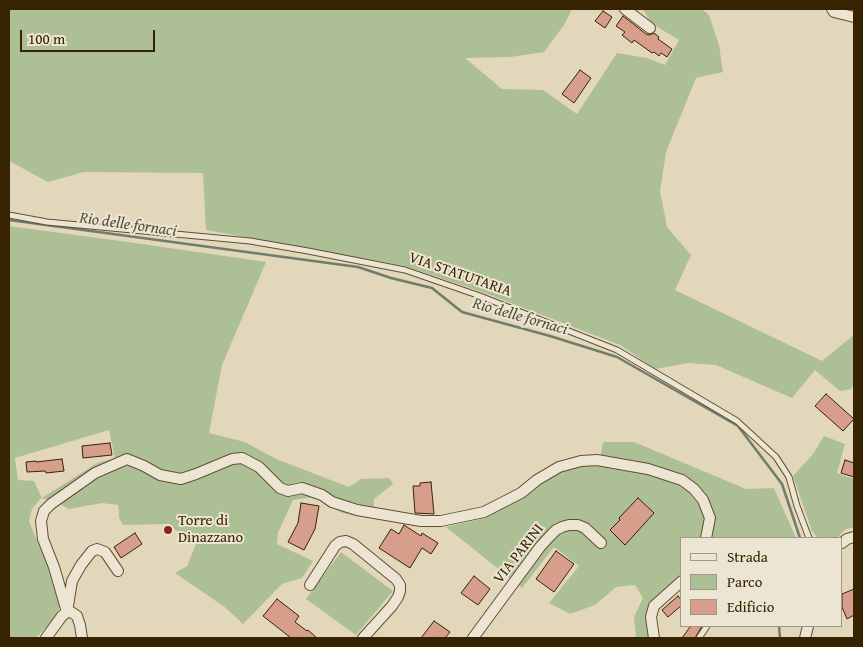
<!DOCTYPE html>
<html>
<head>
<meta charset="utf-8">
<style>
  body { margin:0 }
  #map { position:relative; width:863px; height:647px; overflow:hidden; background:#e3d7bb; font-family:"Gentium Book Plus",serif }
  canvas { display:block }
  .frame { position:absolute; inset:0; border:10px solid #372201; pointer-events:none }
  .legend { position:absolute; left:680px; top:537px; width:162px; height:90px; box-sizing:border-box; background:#ede5d3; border:1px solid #a4977f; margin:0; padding:6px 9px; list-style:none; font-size:15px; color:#372201 }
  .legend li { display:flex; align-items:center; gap:10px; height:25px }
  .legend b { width:25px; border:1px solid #a4977f }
  .scale { position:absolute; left:20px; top:30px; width:135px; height:22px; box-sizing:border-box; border:2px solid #372201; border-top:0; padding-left:6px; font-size:15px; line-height:18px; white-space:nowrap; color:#372201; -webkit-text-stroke:4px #ede5d3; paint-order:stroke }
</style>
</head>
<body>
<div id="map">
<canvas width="863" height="647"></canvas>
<div class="frame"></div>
<ul class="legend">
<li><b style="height:6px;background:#ede5d3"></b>Strada</li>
<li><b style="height:14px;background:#adbf95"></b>Parco</li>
<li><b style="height:14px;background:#d89e8c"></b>Edificio</li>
</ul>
<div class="scale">100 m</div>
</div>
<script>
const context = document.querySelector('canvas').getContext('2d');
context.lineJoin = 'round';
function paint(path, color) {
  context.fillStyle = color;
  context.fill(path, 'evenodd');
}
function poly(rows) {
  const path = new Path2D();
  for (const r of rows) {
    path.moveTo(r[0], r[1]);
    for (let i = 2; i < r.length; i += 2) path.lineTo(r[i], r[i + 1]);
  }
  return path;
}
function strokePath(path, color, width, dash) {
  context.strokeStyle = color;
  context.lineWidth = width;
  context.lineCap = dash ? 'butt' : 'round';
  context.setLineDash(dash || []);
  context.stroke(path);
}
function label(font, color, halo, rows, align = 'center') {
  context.font = font + ' "Gentium Book Plus",serif';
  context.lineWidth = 4;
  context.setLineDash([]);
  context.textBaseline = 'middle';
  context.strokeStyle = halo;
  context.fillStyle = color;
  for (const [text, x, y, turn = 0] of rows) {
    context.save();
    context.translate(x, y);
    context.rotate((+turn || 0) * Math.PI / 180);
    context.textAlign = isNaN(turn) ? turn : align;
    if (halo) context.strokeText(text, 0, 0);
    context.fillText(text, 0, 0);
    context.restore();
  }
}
const green = poly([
  [9,9,572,9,564,25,544,52,510,57,465,58,502,89,543,90,577,114,617,53,647,58,665,65,679,40,651,23,643,9,702,9,709,15,719,45,723,72,696,78,666,152,660,191,667,227,691,255,675,290,822,361,854,335,854,384,851,389,840,391,815,370,792,398,716,365,688,363,655,369,620,345,485,293,405,266,206,230,203,173,84,172,48,182,9,161],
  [9,226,128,242,266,262,222,365,209,433,245,442,276,459,349,487,361,479,389,478,393,484,374,499,374,519,342,513,314,497,293,500,278,533,277,544,313,561,302,578,282,584,243,624,226,608,175,573,187,566,196,544,167,524,123,525,119,518,119,512,118,505,102,503,69,509,58,503,41,498,32,509,29,521,62,602,54,619,36,638,9,638],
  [109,430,115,458,97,463,42,498,34,481,18,480,15,458],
  [824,436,845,444,837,473,854,479,854,527,846,529,837,538,818,538,812,531,793,476,813,454],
  [603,442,634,442,746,489,774,488,796,538,682,538,682,574,656,597,651,617,651,638,636,638,634,617,643,598,635,585,616,587,595,605,570,614,549,603,579,566,554,547,522,588,446,527,485,518,522,498,561,471,582,466,601,465,601,453],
  [341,552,393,591,356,635,306,599]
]);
const stream = poly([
  [9,220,358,267,391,278,432,288,462,312,550,336,617,357,738,426,782,484,800,538],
  [779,626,780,638]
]);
const building = poly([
  [603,11,612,17,605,28,595,21,603,11],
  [623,16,646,34,650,35,654,33,659,37,658,39,672,49,667,57,661,53,659,56,654,52,652,53,634,40,632,43,622,35,625,32,616,26,623,16],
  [580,70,591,78,574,103,562,94,580,70],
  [826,394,854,419,843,431,815,406,826,394],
  [110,443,112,455,83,458,82,446,110,443],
  [62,459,64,471,46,473,45,471,27,472,26,462,36,461,36,462,62,459],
  [845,460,854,463,854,477,841,473,845,460],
  [431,482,434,514,415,513,413,486,420,486,420,483,431,482],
  [638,498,654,513,625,545,610,530,620,520,619,518,638,498],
  [301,503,319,506,315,529,304,550,288,542,298,523,301,503],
  [404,525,421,536,422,533,438,543,431,554,422,548,410,568,379,548,391,529,399,534,404,525],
  [135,533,142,544,121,558,114,547,135,533],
  [556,551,574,564,554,592,536,579,556,551],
  [474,576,490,589,478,605,461,593,474,576],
  [854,589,854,615,847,619,842,607,842,594,854,589],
  [678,596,682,601,682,605,668,617,662,610,678,596],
  [277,599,299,616,295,622,307,631,308,630,317,638,291,638,263,616,277,599],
  [434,621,450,632,445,638,421,638,434,621],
  [688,626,702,626,695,638,682,638,690,627,688,626]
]);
const lane = poly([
  [9,215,47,222,250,241,308,251,405,270,480,296,617,350,737,421,776,457,789,477,797,506,809,538],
  [699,638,707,626]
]);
const street = poly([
  [625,9,650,28],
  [832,9,834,12,854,17],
  [842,543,847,539,854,537],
  [310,585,335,546,340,542,346,541,353,544,396,579,400,585,400,591,398,597,392,606,363,638],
  [46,638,62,616,67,612,72,581,81,565,92,551,97,549,105,552,118,571],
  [82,638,80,625,77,616,71,612,67,612,54,567,43,539,41,521,44,511,51,504,95,473,127,459,144,466,160,475,181,479,196,474,232,459,242,458,259,467,280,488,288,491,302,488,322,495,332,502,357,510,421,521,441,521,484,512,521,493,537,480,559,467,581,461,597,460,648,469,682,480,694,489,703,500,710,518,706,538],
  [473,638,540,547,550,536,556,530,562,527,569,525,578,525,585,528,601,543],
  [654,638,651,617,654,606,682,581],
  [805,638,808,626]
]);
const markers = [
  [168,530,5,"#8f2418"]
];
const streetNames = [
  ["VIA STATUTARIA",460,275,19],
  ["VIA PARINI",519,554,-52]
];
const poiNames = [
  ["Torre di",178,521],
  ["Dinazzano",178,538]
];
const waterNames = [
  ["Rio delle fornaci",128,225,8],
  ["Rio delle fornaci",520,317,16]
];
paint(green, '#adbf95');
strokePath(stream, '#6f7d6a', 2.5);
paint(building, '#d89e8c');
strokePath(building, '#372201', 1);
strokePath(lane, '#624f30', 7);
strokePath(street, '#624f30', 12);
strokePath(lane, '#ede5d3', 5);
strokePath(street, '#ede5d3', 10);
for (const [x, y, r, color] of markers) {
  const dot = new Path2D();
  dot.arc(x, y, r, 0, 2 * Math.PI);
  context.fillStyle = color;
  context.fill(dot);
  strokePath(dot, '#ede5d3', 2);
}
label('15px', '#372201', '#ede5d3', streetNames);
label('15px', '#372201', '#ede5d3', poiNames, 'left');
label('italic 16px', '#535036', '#ede5d3', waterNames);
</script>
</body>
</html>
